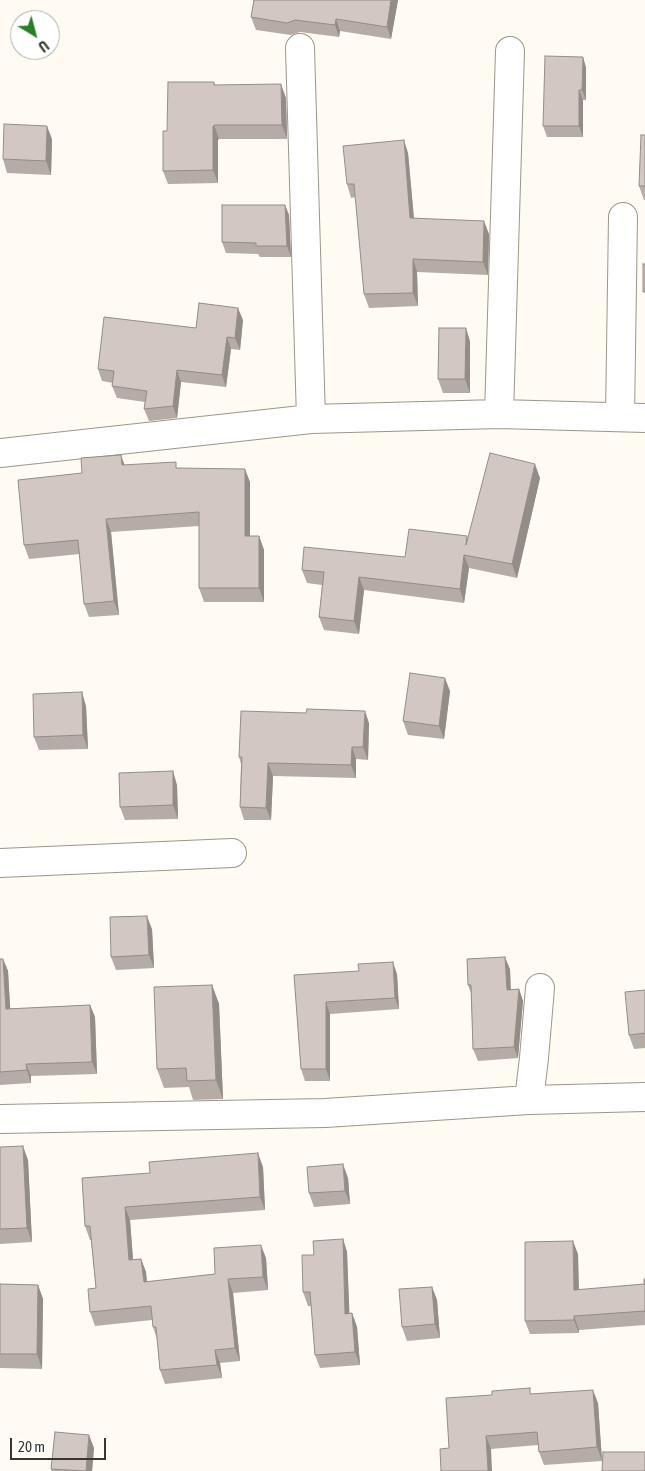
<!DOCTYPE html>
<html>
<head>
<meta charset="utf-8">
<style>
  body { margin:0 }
  #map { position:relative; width:645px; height:1471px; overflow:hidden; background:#fffbf2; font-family:"Asap Condensed",sans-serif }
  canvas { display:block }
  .north { position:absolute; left:10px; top:10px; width:50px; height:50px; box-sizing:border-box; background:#fff; border:1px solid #afaeac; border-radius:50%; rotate:143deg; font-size:14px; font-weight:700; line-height:20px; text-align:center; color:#363530 }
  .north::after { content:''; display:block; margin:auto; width:18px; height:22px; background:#2a7d28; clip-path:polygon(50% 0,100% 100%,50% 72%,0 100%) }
  .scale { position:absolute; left:10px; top:1438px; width:96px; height:22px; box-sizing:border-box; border:2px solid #363530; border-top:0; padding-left:6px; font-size:15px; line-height:18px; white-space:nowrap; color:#363530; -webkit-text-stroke:4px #fff; paint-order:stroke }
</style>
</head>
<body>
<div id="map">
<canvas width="645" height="1471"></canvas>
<div class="north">U</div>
<div class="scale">20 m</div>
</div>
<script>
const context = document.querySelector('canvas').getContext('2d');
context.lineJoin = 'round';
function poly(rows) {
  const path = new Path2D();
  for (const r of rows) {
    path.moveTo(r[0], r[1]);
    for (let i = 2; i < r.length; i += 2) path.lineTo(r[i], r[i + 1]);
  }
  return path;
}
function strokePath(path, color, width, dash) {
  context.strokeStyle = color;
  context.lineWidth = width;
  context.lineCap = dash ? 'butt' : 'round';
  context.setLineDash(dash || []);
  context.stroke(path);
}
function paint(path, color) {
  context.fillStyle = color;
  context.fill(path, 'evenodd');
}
const minor = poly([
  [300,48,311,419],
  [499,414,510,51],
  [620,417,623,217],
  [0,453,311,419,499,414,645,418],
  [0,863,232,853],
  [529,1100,534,1058,540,988],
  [0,1119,325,1113,529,1100,645,1097]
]);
const wall = poly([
  [398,0,391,39,340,31,339,37,300,32,291,35,256,30,251,17],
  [586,67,586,100,583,100,583,137,547,137,543,126],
  [214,82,215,85,286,98,287,139,219,139,218,140,218,183,168,184,163,171,167,131],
  [645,135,645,200,644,200,639,186],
  [52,139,51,175,7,173,3,159],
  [408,153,414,218,489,234,488,275,417,272,418,306,369,308,364,294,356,197,351,198,347,184],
  [285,205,289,215,291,257,260,257,258,254,226,253,222,242],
  [243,320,240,350,231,349,226,387,181,382,177,418,149,421,144,409,145,402,117,398,112,386,113,383,102,381,98,369,196,328],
  [470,341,470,393,443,393,438,379],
  [125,465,178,468,250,482,250,536,259,536,264,550,264,602,204,602,199,588,199,526,111,532,119,615,89,617,84,604,80,554,29,559,24,545,82,473],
  [540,478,517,578,469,568,464,603,364,590,359,634,324,630,319,617,322,585,307,583,302,570,405,557,468,538],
  [450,691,444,739,408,735,403,721],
  [86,706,88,749,39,750,34,737],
  [369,723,368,760,356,759,356,778,273,776,271,820,244,820,240,807,241,764,239,757],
  [177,785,178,819,125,820,120,807],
  [152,929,154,968,116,970,111,957],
  [0,959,3,959,8,971,10,1009,90,1005,95,1017,97,1074,31,1076,31,1083,0,1085],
  [510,969,511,990,519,989,523,1001,518,1058,478,1061,473,1049,471,993,468,985],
  [397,974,399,1009,330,1014,330,1081,305,1081,301,1069,294,975],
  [212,985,219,1004,223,1099,193,1100,189,1087,164,1088,157,1069],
  [645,990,645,1048,634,1049,629,1035],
  [0,1147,28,1160,32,1242,0,1244],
  [263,1167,265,1210,130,1220,133,1259,141,1259,146,1272,147,1282,215,1274,266,1258,268,1290,233,1293,240,1361,220,1363,222,1378,165,1384,160,1370,157,1339,153,1327,152,1320,95,1326,90,1312,96,1288,91,1240,90,1240,85,1226,82,1178],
  [348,1178,350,1204,314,1207,309,1193],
  [343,1239,347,1252,349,1313,352,1313,357,1327,360,1365,320,1368,315,1355,311,1306,308,1306,303,1292,314,1255],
  [578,1254,579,1290,644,1284,645,1279,645,1325,579,1330,579,1333,530,1334,525,1321],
  [0,1284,38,1285,43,1299,42,1369,0,1368],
  [432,1287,437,1300,440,1338,407,1341,402,1327],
  [532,1394,598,1403,602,1461,544,1465,539,1452,538,1445,491,1449,449,1448],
  [94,1448,92,1471,52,1471,51,1469]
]);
const shadedWall = poly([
  [391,0,398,0,391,39,387,27],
  [336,19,340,31,339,37,335,25],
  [583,57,586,67,586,100,582,90],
  [281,84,286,98,287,139,282,125],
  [579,90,583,100,583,137,579,126],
  [214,125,219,139,218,140,218,183,213,170,213,127],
  [47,126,52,139,51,175,46,161],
  [404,140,408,153,415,231,410,218],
  [285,205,289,215,291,257,287,246],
  [484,221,489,234,488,275,483,262],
  [413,259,417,272,418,306,413,293],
  [238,308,243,320,240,350,235,338],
  [466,328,470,341,470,393,465,379],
  [227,337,231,349,226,387,222,375],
  [177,370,181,382,177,418,173,406],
  [121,455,126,469,122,465],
  [535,464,540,478,517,578,512,564],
  [245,469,250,482,250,550,245,536],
  [106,519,111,532,119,615,114,601],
  [259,536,264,550,264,602,259,588],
  [464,555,469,568,464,603,460,589],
  [359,577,364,590,359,634,354,621],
  [445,678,450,691,444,739,439,726],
  [82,692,86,706,88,749,83,735],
  [365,711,369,723,368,760,363,747],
  [352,747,356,759,356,778,351,765],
  [268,763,273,776,271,820,266,808],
  [173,771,177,785,178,819,173,805],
  [147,916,152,929,154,968,149,955],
  [505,957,510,969,511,1002,507,990],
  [3,959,8,971,11,1022,6,1009],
  [393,962,397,974,399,1009,395,998],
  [212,985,219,1004,223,1099,216,1080],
  [519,989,523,1001,518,1058,514,1047],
  [326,1002,330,1014,330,1081,326,1069],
  [90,1005,95,1017,97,1074,92,1062],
  [26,1064,31,1076,31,1083,27,1070],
  [23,1146,28,1160,32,1242,27,1228],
  [258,1153,263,1167,265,1210,260,1197],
  [343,1164,348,1178,350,1204,345,1191],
  [125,1207,130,1220,134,1273,129,1260],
  [343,1239,347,1252,350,1327,345,1314],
  [573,1241,578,1254,579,1303,574,1290],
  [261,1245,266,1258,268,1290,263,1277],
  [141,1259,146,1272,148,1296,144,1282],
  [228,1279,233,1293,240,1361,235,1348],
  [38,1285,43,1299,42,1369,37,1354],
  [432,1287,437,1300,440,1338,435,1324],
  [352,1313,357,1327,360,1365,355,1352],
  [574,1316,579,1330,579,1333,574,1320],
  [215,1350,220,1363,222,1378,217,1365],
  [593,1390,598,1403,602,1461,597,1447],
  [89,1435,94,1448,92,1471,86,1471],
  [486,1436,491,1449,492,1471,488,1471]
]);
const building = poly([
  [254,0,391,0,387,27,336,19,335,25,295,20,287,23,251,17,254,0],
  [545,56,583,57,582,90,579,90,579,126,543,126,545,56],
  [168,82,214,82,214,85,281,84,282,125,214,125,213,127,213,170,163,171,163,131,167,131,168,82],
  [4,124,47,126,46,161,3,159,4,124],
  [641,135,645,135,645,186,639,186,641,135],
  [404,140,410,218,484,221,483,262,413,259,413,293,364,294,354,184,347,184,343,146,404,140],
  [222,205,285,205,287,246,256,246,256,243,222,242,222,205],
  [643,264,645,264,645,292,643,292,643,264],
  [199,303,238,308,235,338,227,337,222,375,177,370,173,406,144,409,147,391,112,386,114,371,98,369,104,317,196,328,199,303],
  [439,328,466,328,465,379,438,379,439,328],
  [490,453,535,464,512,564,464,555,460,589,359,577,354,621,319,617,324,572,302,570,304,547,405,557,409,529,467,536,466,545,490,453],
  [121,455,122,465,176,462,176,468,245,469,245,536,259,536,259,588,199,588,199,512,106,519,114,601,84,604,78,540,24,545,18,480,82,473,81,458,121,455],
  [410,673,445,678,439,726,403,721,410,673],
  [82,692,83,735,34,737,33,694,82,692],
  [307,709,365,711,363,747,352,747,351,765,268,763,266,808,240,807,242,757,239,757,241,711,306,713,307,709],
  [173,771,173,805,120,807,119,773,173,771],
  [147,916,149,955,111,957,110,917,147,916],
  [505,957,507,990,519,989,514,1047,473,1049,471,985,468,985,467,959,505,957],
  [0,959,3,959,6,1009,90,1005,92,1062,26,1064,27,1070,0,1072,0,959],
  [393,962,395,998,326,1002,326,1069,301,1069,294,975,359,971,358,964,393,962],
  [212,985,216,1080,187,1081,186,1068,157,1069,154,987,212,985],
  [645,990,645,1033,629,1035,625,992,645,990],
  [23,1146,27,1228,0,1229,0,1147,23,1146],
  [258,1153,260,1197,125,1207,129,1260,141,1259,144,1282,215,1274,214,1248,261,1245,263,1277,228,1279,235,1348,215,1350,217,1365,160,1370,156,1327,153,1327,151,1306,90,1312,88,1289,96,1288,90,1226,85,1226,82,1178,150,1173,149,1162,258,1153],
  [343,1164,345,1191,309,1193,307,1167,343,1164],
  [343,1239,345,1314,352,1313,355,1352,315,1355,310,1292,303,1292,302,1255,314,1255,313,1241,343,1239],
  [573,1241,574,1290,644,1284,644,1279,645,1279,645,1311,574,1316,574,1320,525,1321,525,1242,573,1241],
  [0,1284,38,1285,37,1354,0,1354,0,1284],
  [432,1287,435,1324,402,1327,399,1289,432,1287],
  [530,1388,530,1394,593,1390,597,1447,539,1452,537,1432,486,1436,488,1471,441,1471,440,1449,449,1448,446,1398,492,1395,492,1391,530,1388],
  [55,1432,89,1435,86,1471,51,1469,55,1432],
  [603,1452,645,1452,645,1471,602,1471,603,1452]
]);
strokePath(minor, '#9b968c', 30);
strokePath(minor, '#fff', 28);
paint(wall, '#b5aca6');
paint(shadedWall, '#948c87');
paint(building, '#d3c8c1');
strokePath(building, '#948c87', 1);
</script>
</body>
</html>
